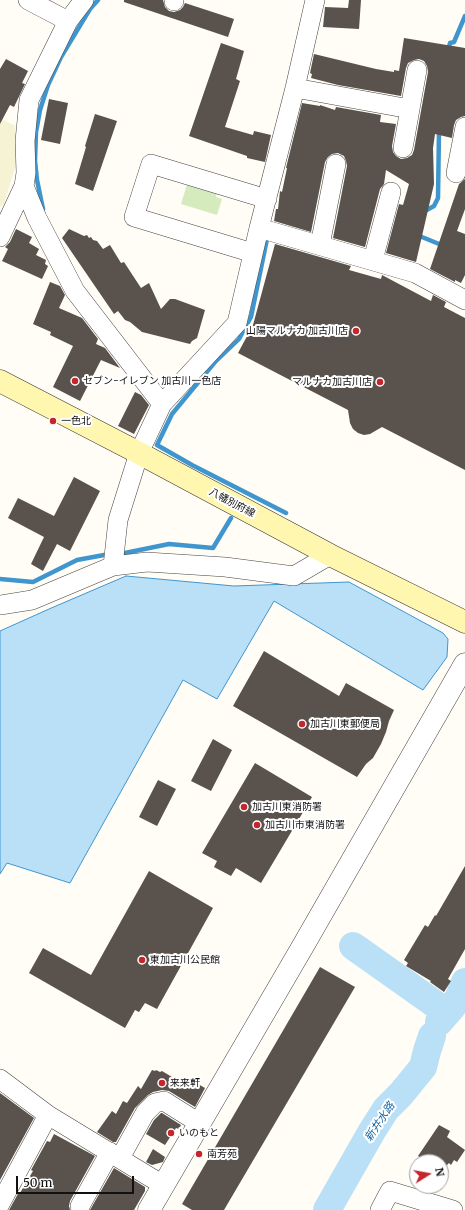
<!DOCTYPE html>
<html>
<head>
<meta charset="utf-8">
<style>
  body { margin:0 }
  #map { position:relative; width:465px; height:1210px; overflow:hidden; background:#fffdf5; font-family:Merriweather,serif }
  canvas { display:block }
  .north { position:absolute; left:409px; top:1154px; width:40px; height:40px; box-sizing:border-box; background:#fff; border:1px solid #a0a0a0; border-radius:50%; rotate:79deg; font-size:11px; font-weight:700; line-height:16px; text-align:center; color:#111 }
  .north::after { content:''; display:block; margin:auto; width:14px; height:18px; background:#c4262e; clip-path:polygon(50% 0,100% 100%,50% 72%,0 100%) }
  .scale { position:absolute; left:16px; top:1176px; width:118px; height:18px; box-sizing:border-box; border:2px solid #111; border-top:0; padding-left:5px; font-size:12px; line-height:14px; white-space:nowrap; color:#111; -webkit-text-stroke:3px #fff; paint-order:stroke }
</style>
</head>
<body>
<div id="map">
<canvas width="465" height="1210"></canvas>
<div class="north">N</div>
<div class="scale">50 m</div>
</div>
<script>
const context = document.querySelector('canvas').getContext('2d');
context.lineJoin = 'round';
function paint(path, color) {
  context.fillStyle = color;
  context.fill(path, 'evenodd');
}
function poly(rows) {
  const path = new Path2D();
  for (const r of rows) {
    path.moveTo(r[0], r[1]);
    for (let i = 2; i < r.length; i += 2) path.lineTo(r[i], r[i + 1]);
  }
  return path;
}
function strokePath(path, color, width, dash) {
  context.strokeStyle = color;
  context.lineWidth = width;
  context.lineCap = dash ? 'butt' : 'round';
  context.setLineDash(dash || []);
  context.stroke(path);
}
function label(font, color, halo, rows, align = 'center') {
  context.font = font + ' Merriweather,"Noto Sans JP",serif';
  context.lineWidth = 4;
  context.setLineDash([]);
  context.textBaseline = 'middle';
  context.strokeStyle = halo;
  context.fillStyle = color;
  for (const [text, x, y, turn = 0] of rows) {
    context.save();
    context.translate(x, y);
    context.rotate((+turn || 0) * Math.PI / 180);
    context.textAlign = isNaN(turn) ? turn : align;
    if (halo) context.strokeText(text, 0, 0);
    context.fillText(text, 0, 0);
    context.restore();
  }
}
const farmland = poly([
  [0,118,15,126,18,158,4,204,0,207]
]);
const green = poly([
  [188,181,218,190,216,197,222,199,217,215,181,204]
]);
const water = poly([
  [126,576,234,586,349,582,443,633,448,639,447,657,423,690,274,601,217,699,183,680,70,883,7,863,0,874,0,631,49,609,126,576]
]);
const stream = poly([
  [448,51,450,43,454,42,465,16],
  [43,209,37,180,35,161,36,132,40,110,48,85,61,57,90,9,98,0],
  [425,211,434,206,438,198,439,131],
  [268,234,251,317,239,339,215,362,172,414,157,445,192,465,286,513],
  [417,235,444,246],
  [120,554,169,544,213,548,231,518],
  [0,579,33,582,77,560,104,555]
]);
const river = poly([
  [353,946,435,1004],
  [439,1022,452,1007,458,999,465,982],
  [327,1210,372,1131,386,1109,401,1094,423,1067,427,1051,432,1036]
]);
const building = poly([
  [124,0,163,0,165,7,169,11,174,12,180,10,183,7,185,3,234,19,228,37,124,2],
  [349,0,361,0,359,29,323,27,325,7,348,8],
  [404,38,465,48,465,116,461,117,456,120,454,125,452,138,435,134,433,148,434,184,416,262,386,253,399,204,403,205,409,184,386,170,384,184,380,189,365,247,333,238,347,166,346,161,344,156,338,153,332,154,328,157,325,162,311,232,274,221,276,209,278,209,280,191,282,192,287,168,286,168,302,103,320,106,320,105,335,110,336,107,381,115,380,122,396,124,392,146,393,152,396,156,401,159,407,158,412,155,414,150,428,72,427,66,424,61,419,59,414,60,408,63,406,68,401,96,338,85,311,78,312,74,310,73,314,54,376,69,394,72,394,70,399,71],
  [221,43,244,51,236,79,240,81,225,127,253,135,254,131,271,135,265,162,247,158,247,156,189,136],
  [6,59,28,71,22,83,25,84,14,107,10,105,0,124,0,69],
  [49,99,68,103,60,144,41,140],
  [95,114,117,121,93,191,75,184,86,147,85,146],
  [465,179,465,209,457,231,465,234,465,275,461,283,455,280,455,282,430,269,459,184],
  [16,229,32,237,29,243,39,249,36,255,46,260,45,264,48,266,42,279,2,261,8,249,5,247,10,242],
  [69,229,84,236,87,235,89,238,91,237,93,240,97,241,103,249,110,245,121,263,124,262,141,288,149,283,161,309,170,299,175,299,205,310,197,338,192,341,190,344,142,332,130,322,125,320,118,311,114,314,62,238],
  [275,244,351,266,349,270,381,279,382,275,431,301,433,295,446,302,444,307,465,318,465,470,382,427,370,434,364,435,358,433,353,429,350,423,348,410,238,353,253,325],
  [50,282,60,286,65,295,59,308,82,318,98,339,96,344,105,348,120,368,101,360,80,401,53,387,73,346,50,335,51,332,33,324],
  [135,392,141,395,149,405,134,434,118,426],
  [74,477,100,491,70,551,57,544,43,571,31,564,44,537,8,518,18,498,54,516],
  [264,651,339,696,346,683,394,710,389,721,386,732,381,744,373,758,366,764,357,777,233,706],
  [213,739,232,750,211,791,191,781],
  [255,763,312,797,261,883,236,868,231,876,214,867,217,861,202,853],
  [158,780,176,789,157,826,139,817],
  [465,866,465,949,448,979,451,981,444,992,430,982,431,981,406,966,408,963,404,960,425,925,428,927,435,915,436,916],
  [149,871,213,908,157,1009,145,1003,139,1012,135,1010,125,1028,29,973,43,948,91,975],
  [320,967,355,987,224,1210,192,1210,182,1204],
  [152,1070,155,1071,156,1070,160,1072,162,1071,187,1086,191,1080,205,1088,195,1107,169,1091,162,1090,153,1092,148,1095,135,1108,116,1142,113,1142,97,1132,112,1111,116,1114,123,1101,127,1103,138,1086,141,1089],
  [0,1093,34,1118,0,1180],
  [161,1113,162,1113,181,1125,179,1129,176,1128,165,1145,146,1134,154,1120],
  [439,1125,450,1131,447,1137,465,1150,457,1162,454,1160,451,1165,449,1163,444,1168,441,1165,441,1162,426,1162,418,1156],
  [54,1134,95,1156,70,1201,69,1206,70,1210,9,1210,19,1192,20,1193,33,1171,31,1170,47,1141,50,1142],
  [153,1149,165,1157,163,1162,152,1165,146,1162],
  [114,1168,145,1187,145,1191,134,1210,90,1210]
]);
const minor = poly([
  [28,0,68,21],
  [174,1,174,0],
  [295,88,410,109,403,148],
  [410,109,417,70],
  [456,173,465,127],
  [24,186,37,218,75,291,162,404],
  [259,228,415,273,465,300],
  [0,237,24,186,26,173,25,141,29,100,68,21,84,0],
  [320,245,336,164],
  [253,253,134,217,151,164,267,199],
  [373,260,391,192],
  [113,566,118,520,139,453,162,404,237,323,259,228,295,88,315,0],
  [0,605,32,600,113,566,147,562,225,567,294,576,330,555],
  [0,1079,48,1115,163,1185],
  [120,1158,145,1113,155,1103,164,1101,199,1123],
  [0,1204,48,1115],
  [80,1206,110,1152],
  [380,1210,390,1191,453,1210]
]);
const tertiary = poly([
  [149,1210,303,946,465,664]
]);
const secondary = poly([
  [0,381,139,453,330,555,465,622]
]);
const markers = [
  [356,331,4,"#c4262e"],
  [75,381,4,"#c4262e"],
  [380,382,4,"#c4262e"],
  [53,421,4,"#c4262e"],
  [302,724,4,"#c4262e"],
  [244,807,4,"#c4262e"],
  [257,825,4,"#c4262e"],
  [142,960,4,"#c4262e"],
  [162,1083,4,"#c4262e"],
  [171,1133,4,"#c4262e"],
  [199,1154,4,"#c4262e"]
];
const poiNames = [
  ["山陽マルナカ 加古川店",348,331,"right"],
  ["セブン-イレブン 加古川一色店",83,381],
  ["マルナカ加古川店",372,382,"right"],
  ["一色北",61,421],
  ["加古川東郵便局",310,724],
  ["加古川東消防署",252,807],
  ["加古川市東消防署",265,825],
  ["東加古川公民館",150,960],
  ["来来軒",170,1083],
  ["いのもと",179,1133],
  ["南芳苑",207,1154]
];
const streetNames = [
  ["八幡別府線",232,503,28]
];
const waterNames = [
  ["新井水路",380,1122,-56]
];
paint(farmland, '#f6f3d4');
paint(green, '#d5ebbd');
paint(water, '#b9e0f7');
strokePath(water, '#3f96cf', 1);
strokePath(stream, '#3f96cf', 4.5);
strokePath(river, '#b9e0f7', 28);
paint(building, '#5a524d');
strokePath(minor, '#444', 20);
strokePath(tertiary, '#444', 23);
strokePath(secondary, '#333', 23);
strokePath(minor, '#fff', 19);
strokePath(tertiary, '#fff', 22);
strokePath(secondary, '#fff6b0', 22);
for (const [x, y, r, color] of markers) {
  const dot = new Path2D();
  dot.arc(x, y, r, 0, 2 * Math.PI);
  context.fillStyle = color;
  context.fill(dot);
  strokePath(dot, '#fff', 1.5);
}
label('10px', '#111', '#fff', poiNames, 'left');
label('10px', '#111', '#fff', streetNames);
label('italic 11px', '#1768a6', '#fff', waterNames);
</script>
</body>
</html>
